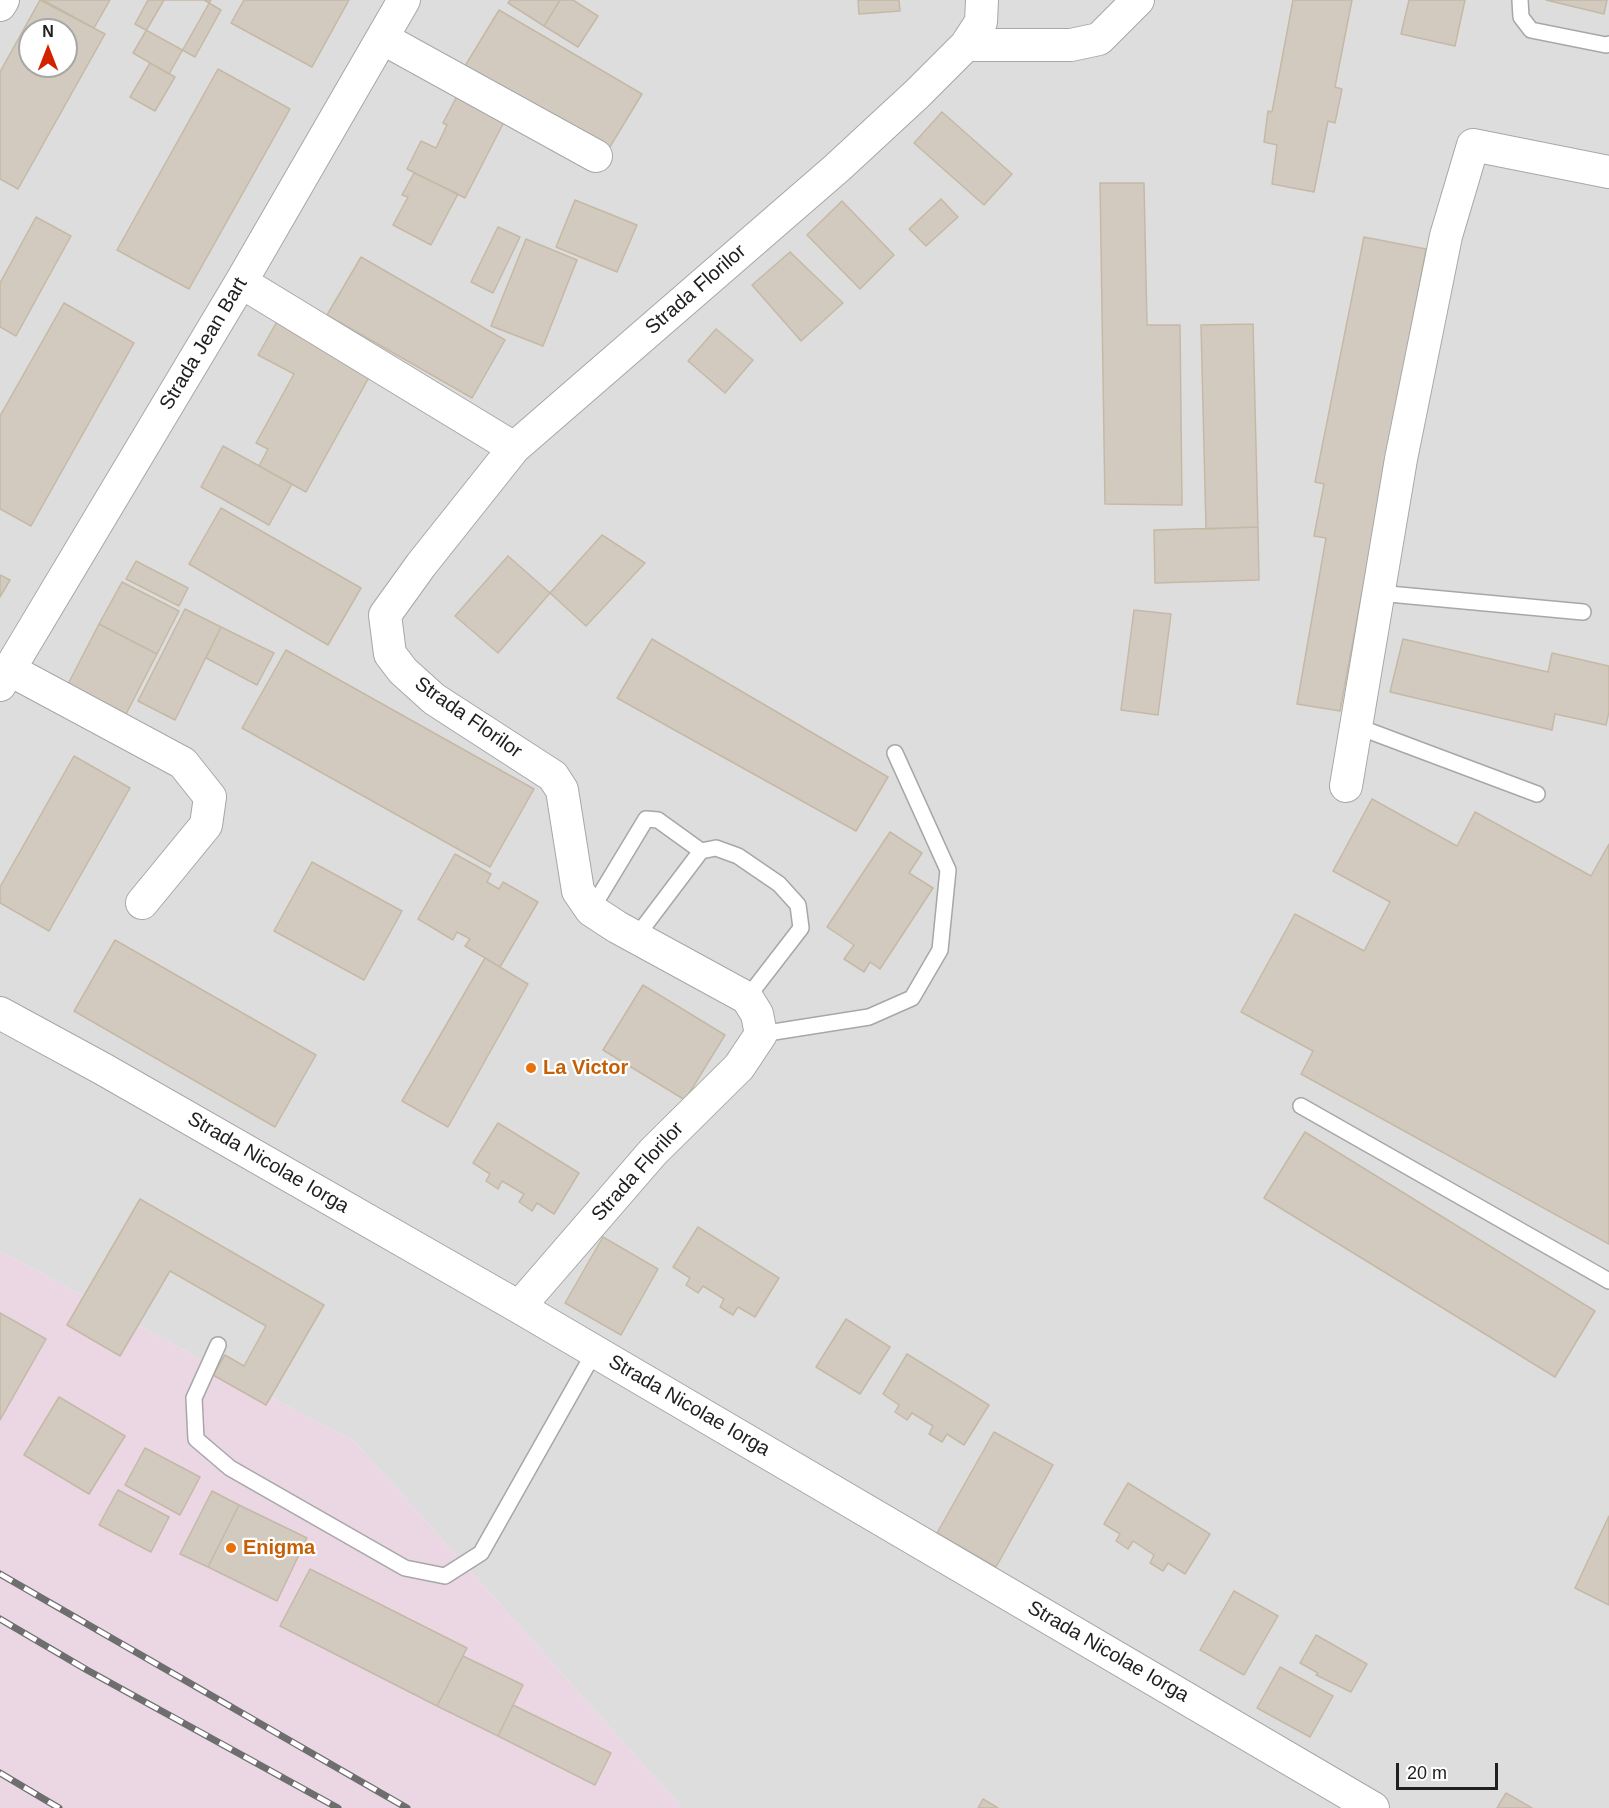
<!DOCTYPE html>
<html>
<head>
<meta charset="utf-8">
<style>
  body { margin:0 }
  #map { position:relative; width:1609px; height:1808px; overflow:hidden; background:#f1efe5; font-family:Helvetica,sans-serif }
  canvas { display:block }
  .north { position:absolute; left:18px; top:18px; width:60px; height:60px; box-sizing:border-box; background:#fff; border:2px solid #a6a6a6; border-radius:50%; rotate:0deg; font-size:16px; font-weight:700; line-height:24px; text-align:center; color:#202020 }
  .north::after { content:''; display:block; margin:auto; width:21px; height:27px; background:#d02300; clip-path:polygon(50% 0,100% 100%,50% 72%,0 100%) }
  .scale { position:absolute; left:1396px; top:1763px; width:102px; height:27px; box-sizing:border-box; border:3px solid #202020; border-top:0; padding-left:8px; font-size:18px; line-height:21px; white-space:nowrap; color:#202020; -webkit-text-stroke:4px #fff; paint-order:stroke }
</style>
</head>
<body>
<div id="map">
<canvas width="1609" height="1808"></canvas>
<div class="north">N</div>
<div class="scale">20 m</div>
</div>
<script>
const context = document.querySelector('canvas').getContext('2d');
context.lineJoin = 'round';
function paint(path, color) {
  context.fillStyle = color;
  context.fill(path, 'evenodd');
}
function poly(rows) {
  const path = new Path2D();
  for (const r of rows) {
    path.moveTo(r[0], r[1]);
    for (let i = 2; i < r.length; i += 2) path.lineTo(r[i], r[i + 1]);
  }
  return path;
}
function strokePath(path, color, width, dash) {
  context.strokeStyle = color;
  context.lineWidth = width;
  context.lineCap = dash ? 'butt' : 'round';
  context.setLineDash(dash || []);
  context.stroke(path);
}
function label(font, color, halo, rows, align = 'center') {
  context.font = font + ' Helvetica,sans-serif';
  context.lineWidth = 4.5;
  context.setLineDash([]);
  context.textBaseline = 'middle';
  context.strokeStyle = halo;
  context.fillStyle = color;
  for (const [text, x, y, turn = 0] of rows) {
    context.save();
    context.translate(x, y);
    context.rotate((+turn || 0) * Math.PI / 180);
    context.textAlign = isNaN(turn) ? turn : align;
    if (halo) context.strokeText(text, 0, 0);
    context.fillText(text, 0, 0);
    context.restore();
  }
}
const residential = poly([
  [0,0,1609,0,1609,1808,682,1808,355,1442,0,1251],
  [30,30,66,30,66,66,30,66]
]);
const industrial = poly([
  [0,1251,355,1442,682,1808,0,1808]
]);
const building = poly([
  [40,0,105,34,18,189,0,179,0,72,40,0],
  [30,30,66,30,66,66,30,66,30,30],
  [43,0,110,0,94,28,43,0],
  [148,0,204,0,221,10,195,57,135,24,148,0],
  [164,0,211,0,169,74,133,53,164,0],
  [244,0,349,0,312,67,231,23,244,0],
  [510,0,560,0,544,26,508,3,510,0],
  [560,0,573,0,598,16,578,47,544,26,560,0],
  [858,0,899,0,900,11,859,14,858,0],
  [1293,0,1352,0,1335,87,1342,89,1335,123,1328,121,1314,192,1272,184,1277,145,1264,142,1268,111,1272,112,1293,0],
  [1409,0,1465,0,1455,46,1401,34,1409,0],
  [1546,0,1607,0,1604,14,1546,0],
  [499,10,642,94,608,150,465,66,499,10],
  [150,63,175,77,155,111,130,97,150,63],
  [218,69,290,109,189,289,117,250,218,69],
  [457,96,505,120,465,198,407,169,421,141,436,148,447,125,443,123,457,96],
  [942,112,1012,174,984,205,914,143,942,112],
  [414,173,458,194,431,245,393,225,408,197,402,195,414,173],
  [1100,183,1144,183,1147,325,1180,325,1182,505,1105,504,1100,183],
  [941,199,958,217,926,246,909,229,941,199],
  [575,200,637,225,617,272,556,247,575,200],
  [842,201,894,255,860,289,807,235,842,201],
  [36,217,71,236,16,336,0,327,0,283,36,217],
  [498,227,520,237,493,293,471,282,498,227],
  [1364,237,1426,249,1340,711,1297,704,1326,538,1314,536,1324,484,1315,482,1364,237],
  [526,239,577,260,543,346,491,326,526,239],
  [790,252,843,303,801,341,752,285,790,252],
  [361,257,505,340,472,398,327,315,361,257],
  [64,303,134,343,31,526,0,509,0,416,64,303],
  [279,318,373,370,306,492,259,466,268,449,256,443,294,374,258,355,279,318],
  [1253,324,1258,527,1206,529,1201,325,1253,324],
  [716,329,753,360,725,393,688,361,716,329],
  [223,446,292,484,269,525,201,487,223,446],
  [221,508,361,588,328,645,189,564,221,508],
  [1258,527,1259,580,1155,583,1154,530,1258,527],
  [602,535,645,563,586,626,550,593,602,535],
  [508,556,550,593,498,653,455,616,508,556],
  [136,561,188,588,179,606,126,579,136,561],
  [0,575,10,580,0,597,0,575],
  [122,582,179,611,157,654,99,624,122,582],
  [185,609,221,627,175,720,138,701,185,609],
  [1134,610,1171,614,1158,715,1121,710,1134,610],
  [99,624,157,654,124,718,66,688,99,624],
  [221,627,274,653,257,685,206,658,221,627],
  [652,639,888,777,856,831,617,698,652,639],
  [1403,639,1548,672,1552,653,1609,666,1609,712,1606,725,1555,714,1552,730,1390,692,1403,639],
  [286,650,534,789,490,867,242,728,286,650],
  [74,756,130,788,49,931,0,903,0,887,74,756],
  [1372,799,1457,846,1475,812,1591,876,1609,844,1609,1244,1301,1074,1313,1051,1241,1012,1295,914,1364,951,1390,902,1333,871,1372,799],
  [890,832,922,853,909,873,933,888,880,969,870,962,864,972,844,959,854,945,827,927,890,832],
  [455,854,491,874,487,882,499,889,503,882,538,902,500,967,465,946,470,939,457,932,453,940,418,919,455,854],
  [312,862,402,911,364,980,274,931,312,862],
  [115,940,316,1055,275,1127,74,1011,115,940],
  [485,958,528,984,448,1127,402,1101,485,958],
  [643,985,725,1035,685,1100,603,1050,643,985],
  [498,1123,579,1173,554,1214,537,1203,532,1211,519,1202,524,1194,502,1181,498,1189,486,1181,490,1174,473,1163,498,1123],
  [1305,1132,1595,1311,1555,1377,1264,1198,1305,1132],
  [140,1199,324,1305,266,1405,213,1375,225,1355,244,1366,266,1326,170,1271,120,1356,67,1325,140,1199],
  [698,1227,779,1278,755,1317,738,1307,733,1315,720,1307,724,1299,703,1286,698,1293,686,1285,690,1278,673,1267,698,1227],
  [603,1237,658,1269,621,1335,565,1303,603,1237],
  [0,1313,46,1339,0,1420,0,1313],
  [846,1319,890,1347,860,1394,816,1367,846,1319],
  [907,1354,989,1405,964,1445,947,1434,942,1442,929,1434,933,1426,912,1413,907,1420,895,1412,899,1405,883,1394,907,1354],
  [59,1397,125,1436,89,1494,24,1455,59,1397],
  [994,1432,1053,1465,996,1567,937,1533,994,1432],
  [145,1448,200,1477,180,1515,125,1485,145,1448],
  [1128,1483,1210,1534,1185,1574,1168,1563,1163,1571,1150,1563,1154,1555,1133,1541,1128,1549,1116,1541,1120,1534,1104,1524,1128,1483],
  [118,1490,169,1517,151,1552,99,1525,118,1490],
  [212,1491,239,1505,208,1567,180,1554,212,1491],
  [239,1505,307,1538,277,1601,208,1567,239,1505],
  [1609,1516,1609,1605,1575,1588,1609,1516],
  [310,1569,467,1648,437,1706,280,1626,310,1569],
  [1234,1591,1278,1616,1244,1675,1200,1650,1234,1591],
  [1316,1635,1367,1664,1351,1692,1316,1675,1318,1673,1300,1663,1316,1635],
  [463,1656,523,1685,498,1736,437,1706,463,1656],
  [1280,1667,1333,1696,1310,1737,1257,1708,1280,1667],
  [513,1705,611,1753,595,1785,498,1736,513,1705],
  [1506,1793,1532,1808,1497,1808,1506,1793],
  [983,1799,998,1808,978,1808,983,1799]
]);
const service = poly([
  [1520,0,1521,17,1531,30,1606,45,1609,44],
  [1378,593,1583,612],
  [1356,726,1537,794],
  [591,910,646,819,658,820,701,851],
  [636,937,701,851,716,848,738,856,779,884,798,905,801,928,747,998],
  [761,1034,869,1017,912,998,940,950,948,870,895,753],
  [1301,1106,1609,1281],
  [218,1345,194,1398,196,1439,230,1468,405,1568,445,1576,481,1553,595,1351]
]);
const minor = poly([
  [0,5,3,0],
  [382,38,596,156],
  [966,45,1071,45,1099,39,1138,0],
  [241,282,514,448],
  [10,670,183,763,210,797,206,825,142,903],
  [0,685,241,282,404,0],
  [1346,786,1401,459,1446,236,1473,145,1609,172],
  [0,1013,103,1069,519,1307,1373,1808],
  [519,1307,653,1152,739,1067,761,1034,757,1014,747,998,617,927,591,910,578,891,562,790,553,776,434,699,403,671,390,654,385,615,421,565,514,448,837,168,917,94,966,45,981,22,982,0]
]);
const rail = poly([
  [0,1574,407,1808],
  [0,1619,87,1670,338,1808],
  [0,1773,59,1808]
]);
const markers = [
  [531,1068,6,"#e8710a"],
  [231,1548,6,"#e8710a"]
];
const streetNames = [
  ["Strada Florilor",696,290,-41],
  ["Strada Jean Bart",204,344,-59],
  ["Strada Florilor",468,718,35],
  ["Strada Nicolae Iorga",268,1163,30],
  ["Strada Florilor",638,1172,-48],
  ["Strada Nicolae Iorga",689,1406,30],
  ["Strada Nicolae Iorga",1108,1652,30]
];
const foodNames = [
  ["La Victor",543,1068],
  ["Enigma",243,1548]
];
paint(residential, '#dedddd');
paint(industrial, '#ebd6e4');
paint(building, '#d2cabe');
strokePath(building, '#c5b9a6', 1.5);
strokePath(service, '#a7a7a7', 18);
strokePath(minor, '#a7a7a7', 34);
strokePath(service, '#fff', 15);
strokePath(minor, '#fff', 32);
strokePath(rail, '#6e6e6e', 7);
strokePath(rail, '#fff', 4.5, [14]);
for (const [x, y, r, color] of markers) {
  const dot = new Path2D();
  dot.arc(x, y, r, 0, 2 * Math.PI);
  context.fillStyle = color;
  context.fill(dot);
  strokePath(dot, '#fff', 2);
}
label('20px', '#202020', '#fff', streetNames);
label('bold 20px', '#c56008', '#fff', foodNames, 'left');
</script>
</body>
</html>
